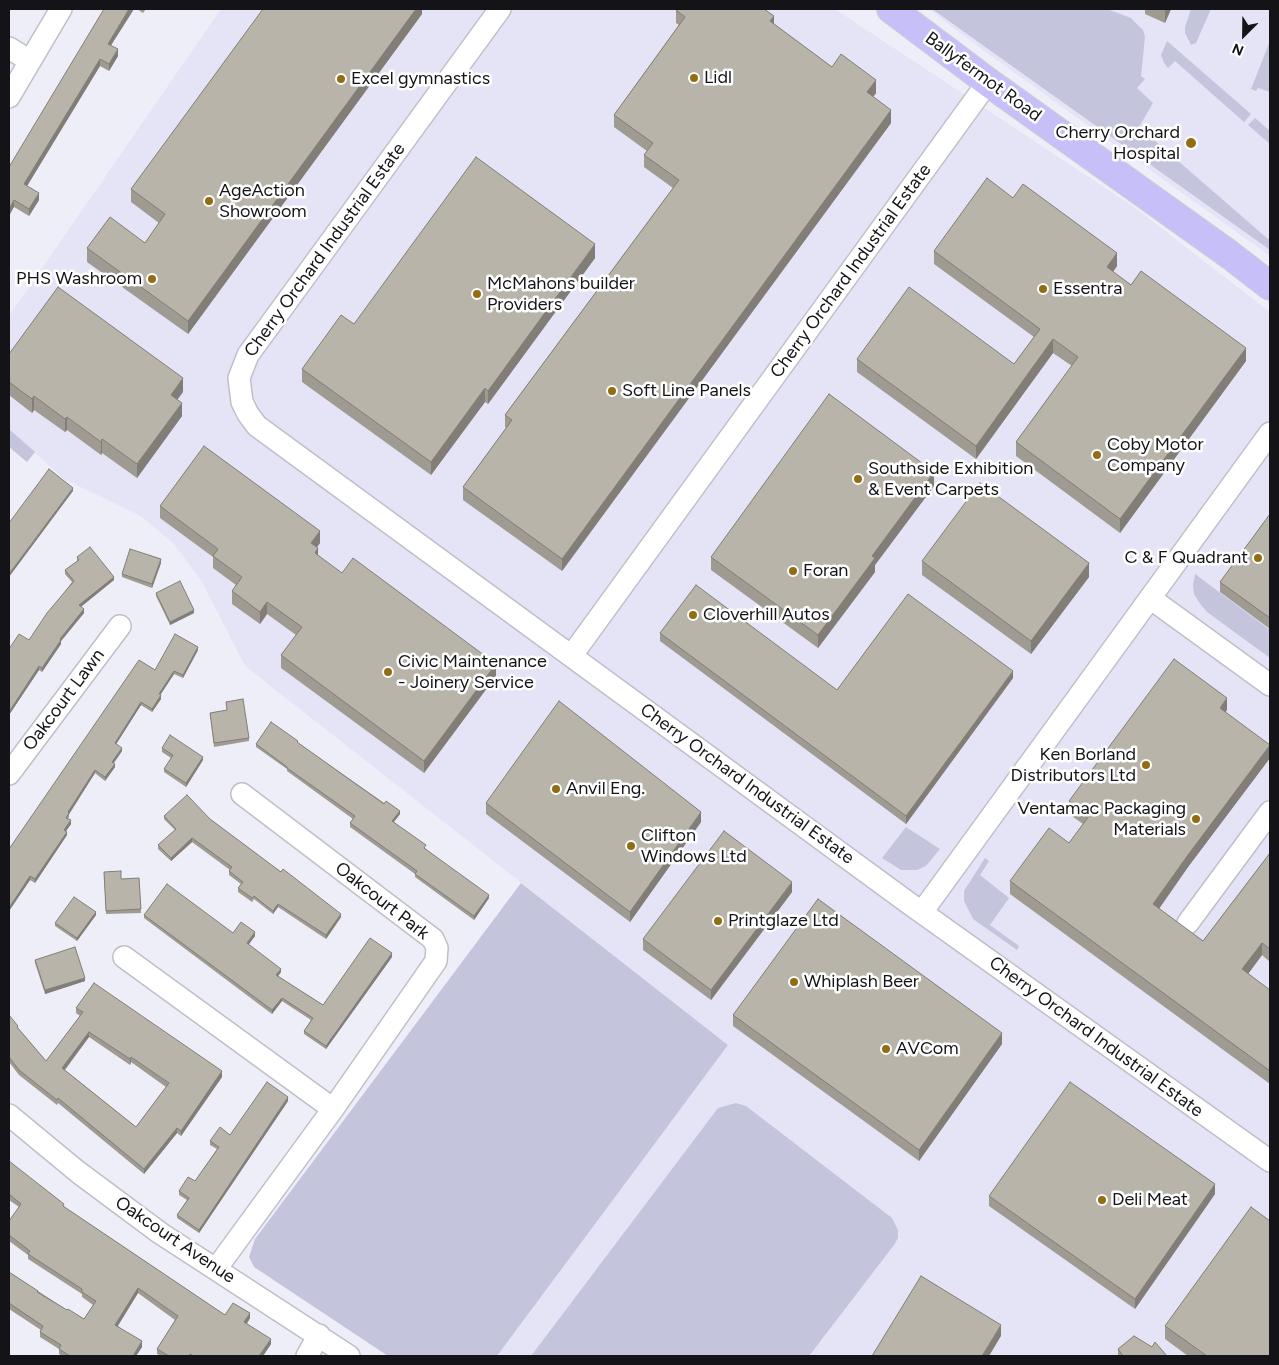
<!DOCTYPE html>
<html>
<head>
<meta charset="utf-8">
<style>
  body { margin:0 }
  #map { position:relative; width:1279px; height:1365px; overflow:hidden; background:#eeeef9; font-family:Figtree,sans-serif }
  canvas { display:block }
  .frame { position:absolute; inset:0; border:10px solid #141418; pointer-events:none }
  .north { position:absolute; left:1219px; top:10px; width:50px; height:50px; -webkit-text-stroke:4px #fff; paint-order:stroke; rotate:203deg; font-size:14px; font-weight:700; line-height:20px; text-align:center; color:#141418 }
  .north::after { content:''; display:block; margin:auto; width:18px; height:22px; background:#141418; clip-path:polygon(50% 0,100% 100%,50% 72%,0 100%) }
</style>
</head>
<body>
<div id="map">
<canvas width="1279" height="1365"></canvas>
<div class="frame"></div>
<div class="north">N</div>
</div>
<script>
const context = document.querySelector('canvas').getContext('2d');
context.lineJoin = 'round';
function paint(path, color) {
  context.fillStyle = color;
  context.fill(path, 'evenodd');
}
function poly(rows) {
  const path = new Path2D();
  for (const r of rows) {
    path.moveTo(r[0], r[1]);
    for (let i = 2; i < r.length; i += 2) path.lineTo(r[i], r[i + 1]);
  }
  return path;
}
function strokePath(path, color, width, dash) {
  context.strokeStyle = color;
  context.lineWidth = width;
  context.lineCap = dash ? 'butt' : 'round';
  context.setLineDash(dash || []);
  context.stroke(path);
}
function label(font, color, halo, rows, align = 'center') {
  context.font = font + ' Figtree,sans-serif';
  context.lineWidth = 5;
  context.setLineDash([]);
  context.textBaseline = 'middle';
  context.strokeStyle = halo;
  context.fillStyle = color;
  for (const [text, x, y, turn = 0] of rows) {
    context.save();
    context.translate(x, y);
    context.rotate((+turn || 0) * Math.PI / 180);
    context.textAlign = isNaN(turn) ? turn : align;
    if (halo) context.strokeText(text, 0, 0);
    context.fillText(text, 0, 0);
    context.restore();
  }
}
const built = poly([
  [221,9,835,9,1134,207,1270,312,1270,1356,497,1356,728,1045,245,666,202,582,174,544,141,516,64,479,9,429,9,316],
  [929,9,1270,9,1270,256,969,40]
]);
const green = poly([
  [932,9,1107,9,1131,18,1143,30,1145,37,1141,76,1145,79,1137,88,1153,103,1139,127,1268,239,1270,238,1270,250],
  [1191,9,1211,9,1196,43,1191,45,1185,33,1185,27],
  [1167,41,1251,114,1244,122,1175,61,1168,68,1164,63,1161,55],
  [1270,41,1270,92,1258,88,1256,91,1251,89],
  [1255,118,1270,131,1270,144,1248,125],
  [9,429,35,452,27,462,9,447],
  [1195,574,1270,630,1270,658,1207,612,1201,605,1194,594,1193,585],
  [906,827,940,849,926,866,917,870,901,870,882,858],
  [985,858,989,861,980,875,1009,898,990,925,1019,946,1017,950,973,919,964,901,964,891],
  [521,883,728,1045,497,1356,388,1356,254,1267,249,1257,255,1239],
  [736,1103,746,1106,892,1218,898,1230,898,1238,894,1245,809,1356,531,1356,718,1108]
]);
const minor = poly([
  [500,9,248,355,239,378,242,402,248,414,257,426,910,904,1270,1161],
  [9,48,30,61],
  [9,97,61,9],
  [1150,598,1270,685],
  [572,655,988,82],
  [9,774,120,626],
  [922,912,1270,433],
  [1188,923,1270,812],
  [124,957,333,1109],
  [9,1115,78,1172,160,1233,349,1356],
  [216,1269,333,1109,436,961,437,948,433,939,242,794],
  [307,1356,319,1335]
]);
const major = poly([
  [891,9,988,82,1230,255,1270,286]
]);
const wall = poly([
  [134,9,111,45,118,56,109,71,100,66,27,186,39,200,29,216,14,207,9,167],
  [137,9,146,9,143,13],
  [422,9,422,14,188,334,87,262,87,248,145,243,159,223,131,202,131,189],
  [1145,9,1171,9,1165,23,1145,14],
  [676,10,774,24,832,67,876,93,873,97,891,123,562,571,463,500,463,487,506,428,505,427,505,415,673,188,644,167,644,155,647,151,614,127,614,115,679,25,676,23],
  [1013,198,1117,266,1113,272,1131,285,1246,361,1120,533,1016,456,1016,442,1072,366,1053,353,976,459,857,372,857,359,1014,364,1034,337,934,264,934,251],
  [595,258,488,404,485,402,431,475,302,382,302,369,354,324],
  [9,354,183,392,177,400,182,416,137,478,102,453,101,455,67,430,65,432,34,410,32,413,9,395],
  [934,486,875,565,875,572,818,648,711,570,711,557],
  [160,506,320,543,317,547,318,556,342,573,496,676,424,773,281,668,281,655,296,635,267,614,260,624,232,604,232,591,236,585,213,568,213,557,160,518],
  [1270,514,1270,629,1220,592,1220,582],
  [77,557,114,580,81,607,84,613,61,641,61,644,42,672,39,670,9,715,9,649,29,640,72,582,65,574,65,570,77,561],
  [922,561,1089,577,1031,654,922,575],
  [161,563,152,588,122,577,122,574],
  [156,593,194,613,170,625,156,596],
  [660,633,837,690,1013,678,906,824,660,641],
  [198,650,183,678,174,674,160,695,161,699,152,712,141,705,116,744,122,751,114,763,115,767,105,781,95,773,69,813,69,817,68,819,71,824,66,831,67,835,35,883,30,880,9,911,9,849,155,670],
  [226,702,249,738,249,741,214,747,210,713,227,710],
  [1227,710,1225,712,1270,758,1188,867,1159,909,1203,941,1270,853,1270,962,1262,955,1248,974,1270,990,1270,1084,1010,894,1010,881,1069,843,1083,824,1069,814,1069,801],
  [298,743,400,814,394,822,426,849,489,898,474,920,415,877,415,874,350,827,350,823,353,819,287,771,287,769,256,747,256,744],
  [162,748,203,760,186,787,164,772,164,769,171,758,162,752],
  [486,803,701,822,630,922,486,814],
  [164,816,210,819,341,917,326,939,278,907,273,914,254,899,252,902,238,892,238,888,241,884,229,875,229,871,230,870,192,842,171,861,158,849,158,845,175,830,164,819],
  [104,872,121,879,139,878,141,913,106,914],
  [792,892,711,1000,643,950,643,939],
  [96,915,77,941,55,926,55,923],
  [144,915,233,933,255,936,248,944,281,972,278,976,323,1005,392,957,326,1049,304,1034,304,1031,311,1020,282,1001,272,1014,144,918],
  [35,960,85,981,45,994,35,963],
  [76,1008,222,1077,181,1136,177,1133,144,1174,58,1103,57,1105,19,1075,9,1062,9,1015,18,1028,46,1061,80,1016,76,1013],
  [89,1037,130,1065,131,1062,166,1087,136,1127,65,1070],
  [733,1015,1002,1044,919,1161,733,1026],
  [288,1101,199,1233,177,1218,177,1215,187,1200,179,1195,179,1191,195,1181,217,1149,210,1145,210,1141,230,1135],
  [9,1161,64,1207,225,1315,250,1318,247,1324,271,1344,263,1356,161,1356,157,1354,157,1349,175,1320,138,1293,118,1326,142,1347,136,1356,62,1356,59,1354,59,1349,40,1337,40,1332,41,1330,9,1309,9,1272,67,1310,84,1319,93,1305,82,1297,82,1294,28,1259,28,1255,9,1241,9,1221,19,1207,9,1200],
  [1215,1194,1135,1309,989,1206,989,1196],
  [1165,1326,1270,1356,1188,1356,1165,1339],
  [1152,1347,1167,1356,1118,1356,1118,1349]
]);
const shadedWall = poly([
  [129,9,134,9,108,50,108,44],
  [416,9,422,9,422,14,188,334,188,321],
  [1165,9,1171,9,1165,23],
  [774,16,774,29,770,21],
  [118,49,118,56,109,71,109,64],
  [100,59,100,66,24,191,24,184],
  [876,80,876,93,867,105,867,92],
  [891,110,891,123,562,571,562,559],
  [39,193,39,200,29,216,29,209],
  [14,200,14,207,9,216,9,209],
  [595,244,595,258,488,404,488,391],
  [1117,253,1117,266,1107,280,1107,267],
  [1053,339,1053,353,976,459,976,446],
  [1246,348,1246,361,1120,533,1120,519],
  [183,378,183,392,171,408,171,395],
  [485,388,485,402,431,475,431,462],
  [34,396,34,410,32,413,32,399],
  [182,403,182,416,137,478,137,464],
  [67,417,67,430,65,432,65,419],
  [102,439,102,453,101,455,101,442],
  [934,472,934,486,875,565,875,572,818,648,818,635,872,556],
  [73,488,73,491,9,577,9,574],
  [320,531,320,543,311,555,311,543],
  [318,548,318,560,315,553],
  [161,559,161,563,152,588,152,584],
  [1089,563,1089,577,1031,654,1031,641],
  [114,577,114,580,79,608,79,605],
  [267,602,267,614,260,624,260,612],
  [84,609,84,613,61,641,61,644,42,672,42,668,60,639],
  [194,610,194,613,170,625,170,622],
  [198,647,198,650,183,678,183,675],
  [496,664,496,676,424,773,424,761],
  [39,666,39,670,9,715,9,712],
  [174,671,174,674,159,697,159,694],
  [1013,671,1013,678,906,824,906,816],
  [161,695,161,699,152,712,152,709],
  [1227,698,1227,710,1220,720,1220,708],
  [141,702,141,705,115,746,115,743],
  [1270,745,1270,758,1188,867,1153,917,1153,904,1188,855],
  [122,748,122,751,112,765,112,762],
  [203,757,203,760,186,787,186,783],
  [115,764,115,767,105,781,105,777],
  [95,770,95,773,68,816,68,812],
  [400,811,400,814,392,824,392,821],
  [701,812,701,822,630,922,630,912],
  [71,820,71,824,64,834,64,830],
  [67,832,67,835,35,883,35,879],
  [192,838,192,842,171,861,171,858],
  [30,876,30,880,9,911,9,908],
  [792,882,792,892,711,1000,711,990],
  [489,895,489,898,474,920,474,916],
  [278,904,278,907,273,914,273,911],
  [96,912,96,915,77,941,77,938],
  [341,914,341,917,326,939,326,935],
  [255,932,255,936,247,947,247,943],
  [1262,943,1262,955,1242,982,1242,969],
  [392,953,392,957,326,1049,326,1046],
  [281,969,281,972,276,979,276,975],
  [85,978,85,981,45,994,45,990],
  [282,998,282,1001,272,1014,272,1010],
  [89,1032,89,1037,62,1073,62,1068],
  [1002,1033,1002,1044,919,1161,919,1150],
  [131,1057,131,1062,130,1065,130,1059],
  [222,1071,222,1077,181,1136,181,1131],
  [288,1097,288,1101,199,1233,199,1230],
  [177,1128,177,1133,144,1174,144,1169],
  [1215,1184,1215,1194,1135,1309,1135,1299],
  [138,1288,138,1293,115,1330,115,1325],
  [250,1313,250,1318,244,1327,244,1322],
  [1001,1325,1001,1336,989,1356,982,1356],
  [271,1339,271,1344,263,1356,259,1356],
  [142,1341,142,1347,136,1356,133,1356]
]);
const building = poly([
  [104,9,129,9,108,44,118,49,109,64,100,59,24,184,39,193,29,209,14,200,9,209,9,167,104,9],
  [263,9,416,9,188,321,87,248,110,217,145,243,165,214,131,189,263,9],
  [677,9,764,9,774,16,770,21,832,67,841,54,876,80,867,92,891,110,562,559,463,487,512,420,505,415,679,180,644,155,653,143,614,115,685,17,676,10,677,9],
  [476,157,595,244,488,391,485,388,431,462,302,369,341,315,354,324,476,157],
  [987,178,1013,198,1023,184,1117,253,1107,267,1131,285,1141,271,1246,348,1120,519,1016,442,1078,357,1053,339,976,446,857,359,909,287,1014,364,1040,329,934,251,987,178],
  [58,287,183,378,171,395,182,403,137,464,102,439,101,442,67,417,65,419,34,396,32,399,9,382,9,354,58,287],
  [829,394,934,472,872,556,875,558,818,635,711,557,829,394],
  [204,446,320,531,311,543,318,548,315,553,342,573,353,558,496,664,424,761,281,655,302,627,267,602,260,612,232,591,242,577,213,556,218,549,160,506,204,446],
  [49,469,73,488,9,574,9,523,49,469],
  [980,483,1089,563,1031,641,922,561,980,483],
  [1270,514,1270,618,1220,582,1270,514],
  [90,547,114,577,79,605,84,609,60,639,61,640,42,668,39,666,9,712,9,649,19,634,29,640,47,613,74,581,65,570,79,560,77,557,90,547],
  [130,549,161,559,152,584,122,574,130,549],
  [180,581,194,610,170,622,156,593,180,581],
  [696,585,837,690,908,594,1013,671,906,816,660,633,696,585],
  [175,634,198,647,183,675,174,671,159,694,161,695,152,709,141,702,115,743,122,748,112,762,115,764,105,777,95,770,68,812,69,813,66,818,71,820,64,830,67,832,35,879,30,876,9,908,9,849,139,660,155,670,175,634],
  [1174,659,1227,698,1220,708,1270,745,1188,855,1153,904,1203,941,1270,853,1270,949,1262,943,1242,969,1270,990,1270,1071,1010,881,1049,828,1069,843,1089,816,1069,801,1174,659],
  [243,699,249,738,214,743,210,713,227,710,226,702,243,699],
  [559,701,701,812,630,912,486,803,559,701],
  [271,722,298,741,297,742,384,804,386,801,400,811,392,821,426,845,424,848,489,895,474,916,415,874,417,871,350,823,355,816,287,768,287,767,256,744,271,722],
  [170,735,203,757,186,783,164,769,173,755,162,748,170,735],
  [187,795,210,819,281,872,283,869,341,914,326,935,278,904,273,911,254,896,252,898,238,888,243,882,229,871,232,867,192,838,171,858,158,845,176,829,164,816,187,795],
  [724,831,792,882,711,990,643,939,724,831],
  [121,871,121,879,139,878,141,909,106,911,104,872,121,871],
  [167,884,233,933,241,922,255,932,247,943,281,969,276,975,323,1005,370,938,392,953,326,1046,304,1031,313,1018,282,998,272,1010,144,915,167,884],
  [74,897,96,912,77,938,55,923,74,897],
  [818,899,1002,1033,919,1150,733,1015,818,899],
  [75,947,85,978,45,990,35,960,75,947],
  [94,983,222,1071,181,1131,177,1128,144,1169,58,1098,57,1100,19,1070,9,1057,9,1015,18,1026,17,1027,46,1061,83,1012,76,1008,94,983],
  [89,1032,130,1059,131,1057,169,1083,136,1127,62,1068,89,1032],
  [267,1082,288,1097,199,1230,177,1215,189,1198,179,1191,188,1177,195,1181,219,1147,210,1141,220,1127,230,1135,267,1082],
  [1070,1082,1215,1184,1135,1299,989,1196,1070,1082],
  [9,1161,64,1204,63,1206,225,1315,233,1303,250,1313,244,1322,271,1339,259,1356,194,1356,190,1354,189,1356,169,1356,157,1349,178,1316,138,1288,115,1325,142,1341,133,1356,70,1356,59,1349,61,1345,40,1332,43,1326,9,1303,9,1272,38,1291,37,1292,67,1310,68,1309,84,1319,96,1301,82,1292,82,1289,28,1254,30,1251,9,1235,9,1221,21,1204,9,1194,9,1161],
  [1251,1207,1270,1221,1270,1356,1207,1356,1165,1326,1251,1207],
  [921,1276,1001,1325,982,1356,872,1356,921,1276],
  [1134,1336,1152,1347,1155,1342,1167,1356,1123,1356,1118,1349,1134,1336]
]);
const markers = [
  [694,78,5,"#916e14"],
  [341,79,5,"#916e14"],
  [1191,143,6,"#916e14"],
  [209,201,5,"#916e14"],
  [152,279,5,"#916e14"],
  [1043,289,5,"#916e14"],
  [477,294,5,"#916e14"],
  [612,391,5,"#916e14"],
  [1097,455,5,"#916e14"],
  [858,479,5,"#916e14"],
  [1258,558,5,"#916e14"],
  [793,571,5,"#916e14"],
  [693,615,5,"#916e14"],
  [388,672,5,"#916e14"],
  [1146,765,5,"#916e14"],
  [556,789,5,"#916e14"],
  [1196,819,5,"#916e14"],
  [631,846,5,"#916e14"],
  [718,921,5,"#916e14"],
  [794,982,5,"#916e14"],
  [886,1049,5,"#916e14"],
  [1102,1200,5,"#916e14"]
];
const streetNames = [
  ["Ballyfermot Road",983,77,36],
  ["Cherry Orchard Industrial Estate",325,250,-54],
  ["Cherry Orchard Industrial Estate",851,271,-54],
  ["Oakcourt Lawn",64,700,-53],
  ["Cherry Orchard Industrial Estate",747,784,36],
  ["Oakcourt Park",382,901,38],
  ["Cherry Orchard Industrial Estate",1096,1037,36],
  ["Oakcourt Avenue",175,1240,34]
];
const poiNames = [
  ["Lidl",704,78],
  ["Excel gymnastics",351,79],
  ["Cherry Orchard",1180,133,"right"],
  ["Hospital",1180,154,"right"],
  ["AgeAction",219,191],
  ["Showroom",219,212],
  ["PHS Washroom",142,279,"right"],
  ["McMahons builder",487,284],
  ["Providers",487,305],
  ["Essentra",1053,289],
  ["Soft Line Panels",622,391],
  ["Coby Motor",1107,445],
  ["Company",1107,466],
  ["Southside Exhibition",868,469],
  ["& Event Carpets",868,490],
  ["C & F Quadrant",1248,558,"right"],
  ["Foran",803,571],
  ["Cloverhill Autos",703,615],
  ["Civic Maintenance",398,662],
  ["- Joinery Service",398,683],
  ["Ken Borland",1136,755,"right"],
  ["Distributors Ltd",1136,776,"right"],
  ["Anvil Eng.",566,789],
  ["Ventamac Packaging",1186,809,"right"],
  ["Materials",1186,830,"right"],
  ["Clifton",641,836],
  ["Windows Ltd",641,857],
  ["Printglaze Ltd",728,921],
  ["Whiplash Beer",804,982],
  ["AVCom",896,1049],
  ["Deli Meat",1112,1200]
];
paint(built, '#e5e4f7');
paint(green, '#c5c4dd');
strokePath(minor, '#bfbfc9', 24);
strokePath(major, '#d0d0d1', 30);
strokePath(minor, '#fff', 21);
strokePath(major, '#c6bff8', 28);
paint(wall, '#9f9b92');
paint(shadedWall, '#827e77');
paint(building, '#b9b4aa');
strokePath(building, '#827e77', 1);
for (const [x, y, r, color] of markers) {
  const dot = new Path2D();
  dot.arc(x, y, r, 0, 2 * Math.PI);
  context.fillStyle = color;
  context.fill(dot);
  strokePath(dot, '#fff', 2);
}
label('18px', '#141418', '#fff', streetNames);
label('18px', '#141418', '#fff', poiNames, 'left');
</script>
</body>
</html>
